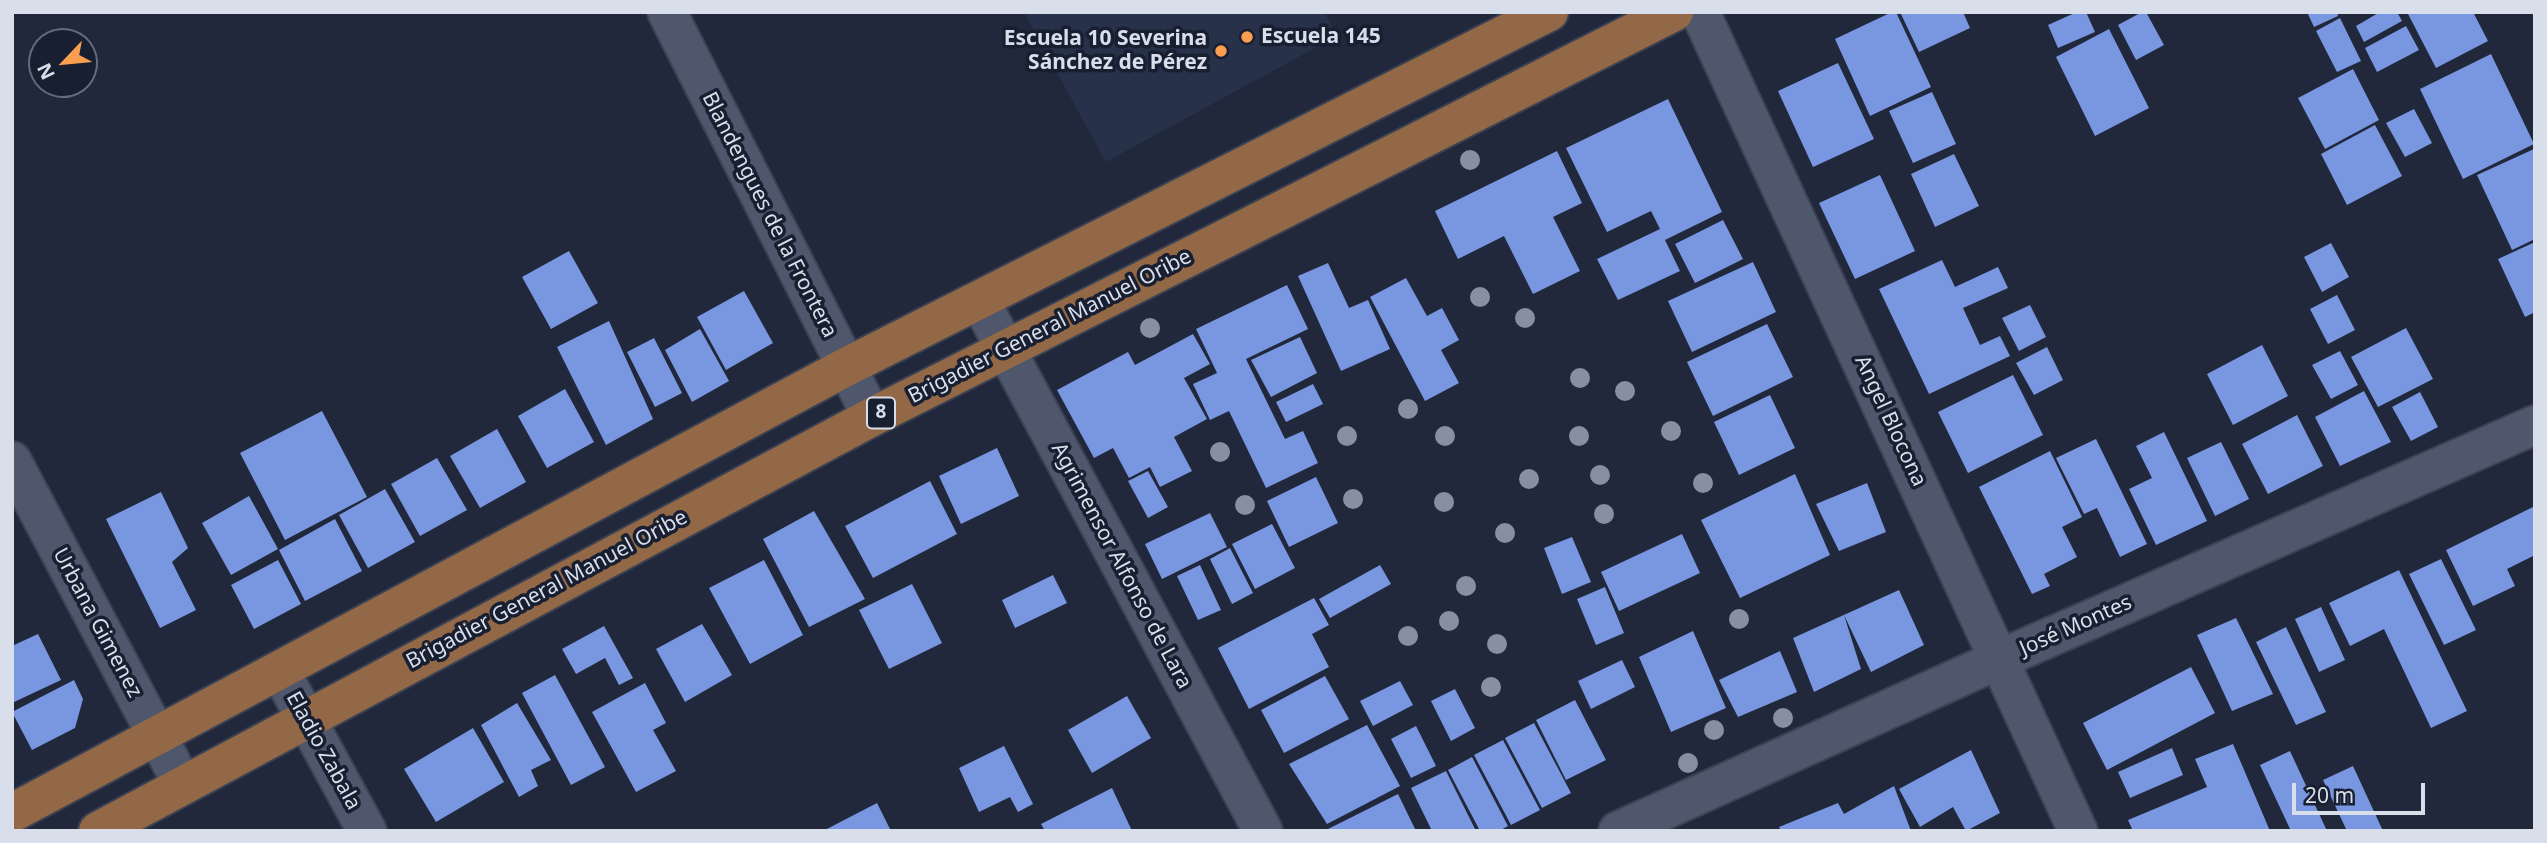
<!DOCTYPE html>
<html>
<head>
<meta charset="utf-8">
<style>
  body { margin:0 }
  #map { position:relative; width:2547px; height:843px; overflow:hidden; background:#21283b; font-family:"Noto Sans",sans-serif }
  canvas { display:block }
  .frame { position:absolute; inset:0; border:14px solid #d9deeb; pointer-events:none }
  .north { position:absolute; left:28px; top:28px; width:70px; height:70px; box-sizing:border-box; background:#171f31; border:2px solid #656b7b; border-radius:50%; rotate:244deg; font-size:19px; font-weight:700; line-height:28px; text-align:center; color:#d9deeb }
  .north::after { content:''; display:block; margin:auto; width:24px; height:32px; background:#fa9f4f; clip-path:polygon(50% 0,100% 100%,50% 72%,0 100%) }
  .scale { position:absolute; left:2292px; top:783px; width:133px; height:32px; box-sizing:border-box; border:4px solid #d9deeb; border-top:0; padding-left:9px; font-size:21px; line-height:24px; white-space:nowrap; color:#d9deeb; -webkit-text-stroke:5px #171f31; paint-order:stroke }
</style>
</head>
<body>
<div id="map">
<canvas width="2547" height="843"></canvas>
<div class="frame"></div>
<div class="north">N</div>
<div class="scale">20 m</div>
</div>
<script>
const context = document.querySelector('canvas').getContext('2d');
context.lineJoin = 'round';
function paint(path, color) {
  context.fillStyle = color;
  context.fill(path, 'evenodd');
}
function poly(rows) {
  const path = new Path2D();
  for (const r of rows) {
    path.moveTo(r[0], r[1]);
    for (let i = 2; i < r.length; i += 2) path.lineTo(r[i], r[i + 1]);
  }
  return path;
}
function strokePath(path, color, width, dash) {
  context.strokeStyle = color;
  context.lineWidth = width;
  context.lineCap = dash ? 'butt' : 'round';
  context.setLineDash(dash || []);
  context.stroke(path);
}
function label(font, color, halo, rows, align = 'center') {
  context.font = font + ' "Noto Sans",sans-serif';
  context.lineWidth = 7;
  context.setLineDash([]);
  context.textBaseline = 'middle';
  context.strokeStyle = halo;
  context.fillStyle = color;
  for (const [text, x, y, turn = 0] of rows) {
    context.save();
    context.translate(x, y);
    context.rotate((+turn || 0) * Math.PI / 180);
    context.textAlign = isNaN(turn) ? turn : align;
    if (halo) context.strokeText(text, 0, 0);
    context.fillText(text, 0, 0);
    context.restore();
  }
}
const built = poly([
  [1024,12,1325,12,1337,36,1106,162]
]);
const building = poly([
  [1892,12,1896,12,1931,87,1870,116,1835,39],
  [1900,12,1963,12,1970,28,1919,52],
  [2077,12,2086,12,2095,32,2058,48,2048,25],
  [2142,12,2146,12,2164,45,2136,60,2118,25],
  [2307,12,2337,12,2338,16,2314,27],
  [2380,12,2397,12,2402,21,2364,42,2356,26],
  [2407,12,2473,12,2488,41,2436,68],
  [2340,18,2361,61,2337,72,2316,31],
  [2406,26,2419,50,2377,72,2365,48],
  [2109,29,2149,108,2095,136,2056,57],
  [2491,54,2534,144,2463,179,2420,89],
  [1838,63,1874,139,1813,167,1778,91],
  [2353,69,2379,120,2325,149,2298,98],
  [1932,92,1956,144,1913,163,1889,111],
  [1668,99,1722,212,1665,240,1680,271,1618,300,1597,259,1660,229,1651,211,1607,232,1566,148],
  [2414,109,2432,143,2405,157,2386,123],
  [2375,125,2402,176,2347,205,2321,154],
  [2534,149,2535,239,2512,250,2477,175],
  [1557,151,1582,203,1553,217,1580,271,1533,294,1504,236,1458,259,1435,211],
  [1954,154,1979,206,1935,227,1911,174],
  [1880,175,1915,251,1855,279,1819,203],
  [1723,220,1743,259,1695,283,1675,244],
  [2535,242,2535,312,2525,317,2498,259],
  [2331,243,2349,277,2322,292,2304,257],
  [569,251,598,303,551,329,522,277],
  [1942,260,1955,287,1998,267,2008,288,1963,308,1980,345,2000,336,2010,356,1929,394,1879,289],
  [1753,262,1776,312,1692,352,1668,301],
  [1328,263,1349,308,1368,300,1390,349,1341,371,1298,276],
  [1406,278,1427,316,1442,308,1459,340,1441,350,1459,383,1425,401,1370,297],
  [1287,285,1308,329,1246,359,1285,439,1303,431,1318,463,1266,488,1229,411,1210,420,1193,384,1217,373,1196,329],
  [744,291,773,343,726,370,697,317],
  [2337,295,2355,330,2328,344,2310,309],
  [2030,305,2046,337,2019,351,2002,318],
  [609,321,653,419,606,445,557,347],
  [1767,324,1793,377,1713,416,1687,362],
  [2406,328,2433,379,2378,407,2351,357],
  [700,329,729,381,692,402,665,350],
  [1193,334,1210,364,1184,378,1207,419,1174,437,1192,471,1160,487,1150,467,1129,478,1113,448,1094,458,1057,390,1128,352,1135,365],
  [1300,337,1317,373,1271,397,1251,360],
  [654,338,682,393,655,407,627,352],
  [2262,345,2288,396,2233,425,2207,374],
  [2047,347,2063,380,2034,395,2016,363],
  [2340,351,2358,385,2331,399,2312,365],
  [2013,375,2043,435,1968,473,1938,412],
  [1313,384,1323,404,1286,422,1276,402],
  [565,389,594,442,547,468,518,416],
  [2364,391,2391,442,2340,466,2315,417],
  [2420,392,2438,427,2411,441,2392,407],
  [1770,395,1795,448,1739,475,1714,422],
  [322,411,367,497,285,540,240,453],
  [2297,415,2323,466,2268,494,2242,444],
  [497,429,526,482,480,508,450,456],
  [2164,432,2207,521,2156,545,2129,489,2152,478,2136,446],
  [2096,439,2147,544,2120,557,2097,508,2084,514,2056,458],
  [2221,442,2249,499,2215,516,2187,458],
  [997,448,1019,496,961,524,939,476],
  [2050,451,2082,517,2062,527,2077,557,2044,574,2050,586,2032,594,1979,487],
  [437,458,467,510,420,536,391,484],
  [1148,471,1168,507,1148,518,1128,481],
  [1795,474,1830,555,1740,598,1701,520],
  [1316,477,1338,523,1289,547,1267,501],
  [930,481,957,534,873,578,845,526],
  [1867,483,1886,532,1839,551,1816,504],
  [385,489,415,542,368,568,339,515],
  [161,492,188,548,172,562,196,610,160,628,106,519],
  [249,496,278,549,231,575,202,523],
  [2535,506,2535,555,2507,569,2515,586,2473,606,2446,550],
  [814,511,865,599,809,627,763,539],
  [1210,513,1227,547,1162,579,1145,544],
  [335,519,362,571,305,601,279,550],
  [1272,524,1295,568,1255,589,1232,544],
  [1682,534,1700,573,1619,611,1601,572],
  [1572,537,1591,582,1562,594,1544,548],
  [1230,548,1253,593,1232,604,1210,559],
  [2441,559,2476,630,2444,645,2409,574],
  [278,560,301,604,254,629,231,585],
  [764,560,803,635,750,664,709,588],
  [1200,565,1221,610,1198,620,1177,576],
  [1380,565,1391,584,1330,618,1319,599],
  [2399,570,2467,711,2431,728,2384,629,2350,646,2329,603],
  [1053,575,1067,603,1015,628,1002,600],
  [912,584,942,643,889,669,859,610],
  [1605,587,1624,633,1596,645,1577,599],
  [1899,590,1924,645,1871,672,1844,615,1861,669,1814,692,1793,638],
  [1314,598,1329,625,1312,634,1329,667,1249,709,1218,648],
  [2321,607,2345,660,2319,672,2295,619],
  [2236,618,2273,694,2232,711,2197,635],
  [702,624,732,675,685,702,656,649],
  [604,626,633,678,619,685,605,658,576,674,562,649],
  [2286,627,2326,712,2296,725,2256,642],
  [1693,631,1726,708,1671,732,1639,657],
  [38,634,61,680,12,703,12,646],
  [1780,651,1797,692,1738,717,1719,680],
  [1622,660,1635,687,1591,709,1578,681],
  [2191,667,2215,713,2107,770,2083,723],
  [555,675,605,767,571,785,522,693],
  [1325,676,1349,719,1284,753,1261,710],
  [74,680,83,699,75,728,32,750,12,712],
  [1400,681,1413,705,1373,726,1360,701],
  [645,683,666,723,653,730,676,771,636,792,592,712],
  [1455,689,1475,728,1451,741,1431,701],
  [1127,696,1151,738,1092,773,1068,730],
  [1575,700,1606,760,1566,780,1536,720],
  [517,703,551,760,531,770,538,786,519,797,481,725],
  [1534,723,1571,793,1542,808,1505,738],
  [1367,725,1400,786,1327,824,1289,764],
  [1416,726,1436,766,1411,778,1391,739],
  [473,728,504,782,436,822,404,769],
  [1503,740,1540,810,1511,825,1474,755],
  [2233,744,2270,831,2133,831,2128,820,2207,787,2195,759],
  [1004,746,1033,804,1018,812,1010,797,979,812,959,768],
  [2172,748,2183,775,2130,798,2118,772],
  [1971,750,2000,813,1966,831,1953,807,1920,827,1899,789],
  [2290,751,2327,831,2291,831,2260,765],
  [1472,757,1508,826,1499,831,1480,831,1448,770],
  [2353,766,2383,831,2347,831,2323,780],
  [1446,771,1476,831,1432,831,1411,788],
  [1894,786,1911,831,1781,831,1779,827,1838,803,1844,814],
  [1112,788,1132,831,1045,831,1041,824],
  [1398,794,1416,831,1329,831,1328,829],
  [877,803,891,831,823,831]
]);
const street = poly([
  [667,12,872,417],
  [1700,12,2078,831],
  [980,301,1263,831],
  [12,461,183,785],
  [280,671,367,831],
  [1618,831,2000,659,2535,425]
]);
const primary = poly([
  [12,813,846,367,1549,12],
  [98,831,872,417,1674,12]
]);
const trees = [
  [1470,160],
  [1480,297],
  [1525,318],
  [1150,328],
  [1580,378],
  [1625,391],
  [1408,409],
  [1671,431],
  [1347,436],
  [1445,436],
  [1579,436],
  [1220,452],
  [1600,475],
  [1529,479],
  [1703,483],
  [1353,499],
  [1444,502],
  [1245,505],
  [1604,514],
  [1505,533],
  [1466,586],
  [1739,619],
  [1449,621],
  [1408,636],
  [1497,644],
  [1491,687],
  [1783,718],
  [1714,730],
  [1688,763]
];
const markers = [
  [1247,37,7,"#fa9f4f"],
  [1221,51,7,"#fa9f4f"]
];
const shields = [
  [881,413,28]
];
const shieldNames = [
  ["8",881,413]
];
const poiNames = [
  ["Escuela 145",1261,37],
  ["Escuela 10 Severina",1207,39,"right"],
  ["Sánchez de Pérez",1207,63,"right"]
];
const streetNames = [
  ["Blandengues de la Frontera",769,215,63],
  ["Brigadier General Manuel Oribe",1050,327,-27],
  ["Angel Blocona",1890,421,65],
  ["Agrimensor Alfonso de Lara",1121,566,62],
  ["Brigadier General Manuel Oribe",547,590,-28],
  ["Urbana Gimenez",97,623,62],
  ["José Montes",2076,626,-24],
  ["Eladio Zabala",323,751,61]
];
paint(built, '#273149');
paint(building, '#7996e1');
strokePath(street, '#3c4252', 42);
strokePath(primary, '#3c4252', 42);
strokePath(street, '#4e576c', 38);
strokePath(primary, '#936847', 38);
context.fillStyle = '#878fa2';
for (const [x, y] of trees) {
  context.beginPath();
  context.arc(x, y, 10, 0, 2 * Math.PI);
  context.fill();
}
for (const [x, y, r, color] of markers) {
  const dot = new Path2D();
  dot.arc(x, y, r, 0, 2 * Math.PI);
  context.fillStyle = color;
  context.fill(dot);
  strokePath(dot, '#171f31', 2.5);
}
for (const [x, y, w] of shields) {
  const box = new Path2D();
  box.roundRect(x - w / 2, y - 15.5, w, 31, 5);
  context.fillStyle = '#171f31';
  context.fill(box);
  strokePath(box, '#d9deeb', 2);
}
label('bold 19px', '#d9deeb', null, shieldNames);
label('bold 21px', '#d9deeb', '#171f31', poiNames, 'left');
label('21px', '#d9deeb', '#171f31', streetNames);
</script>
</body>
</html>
